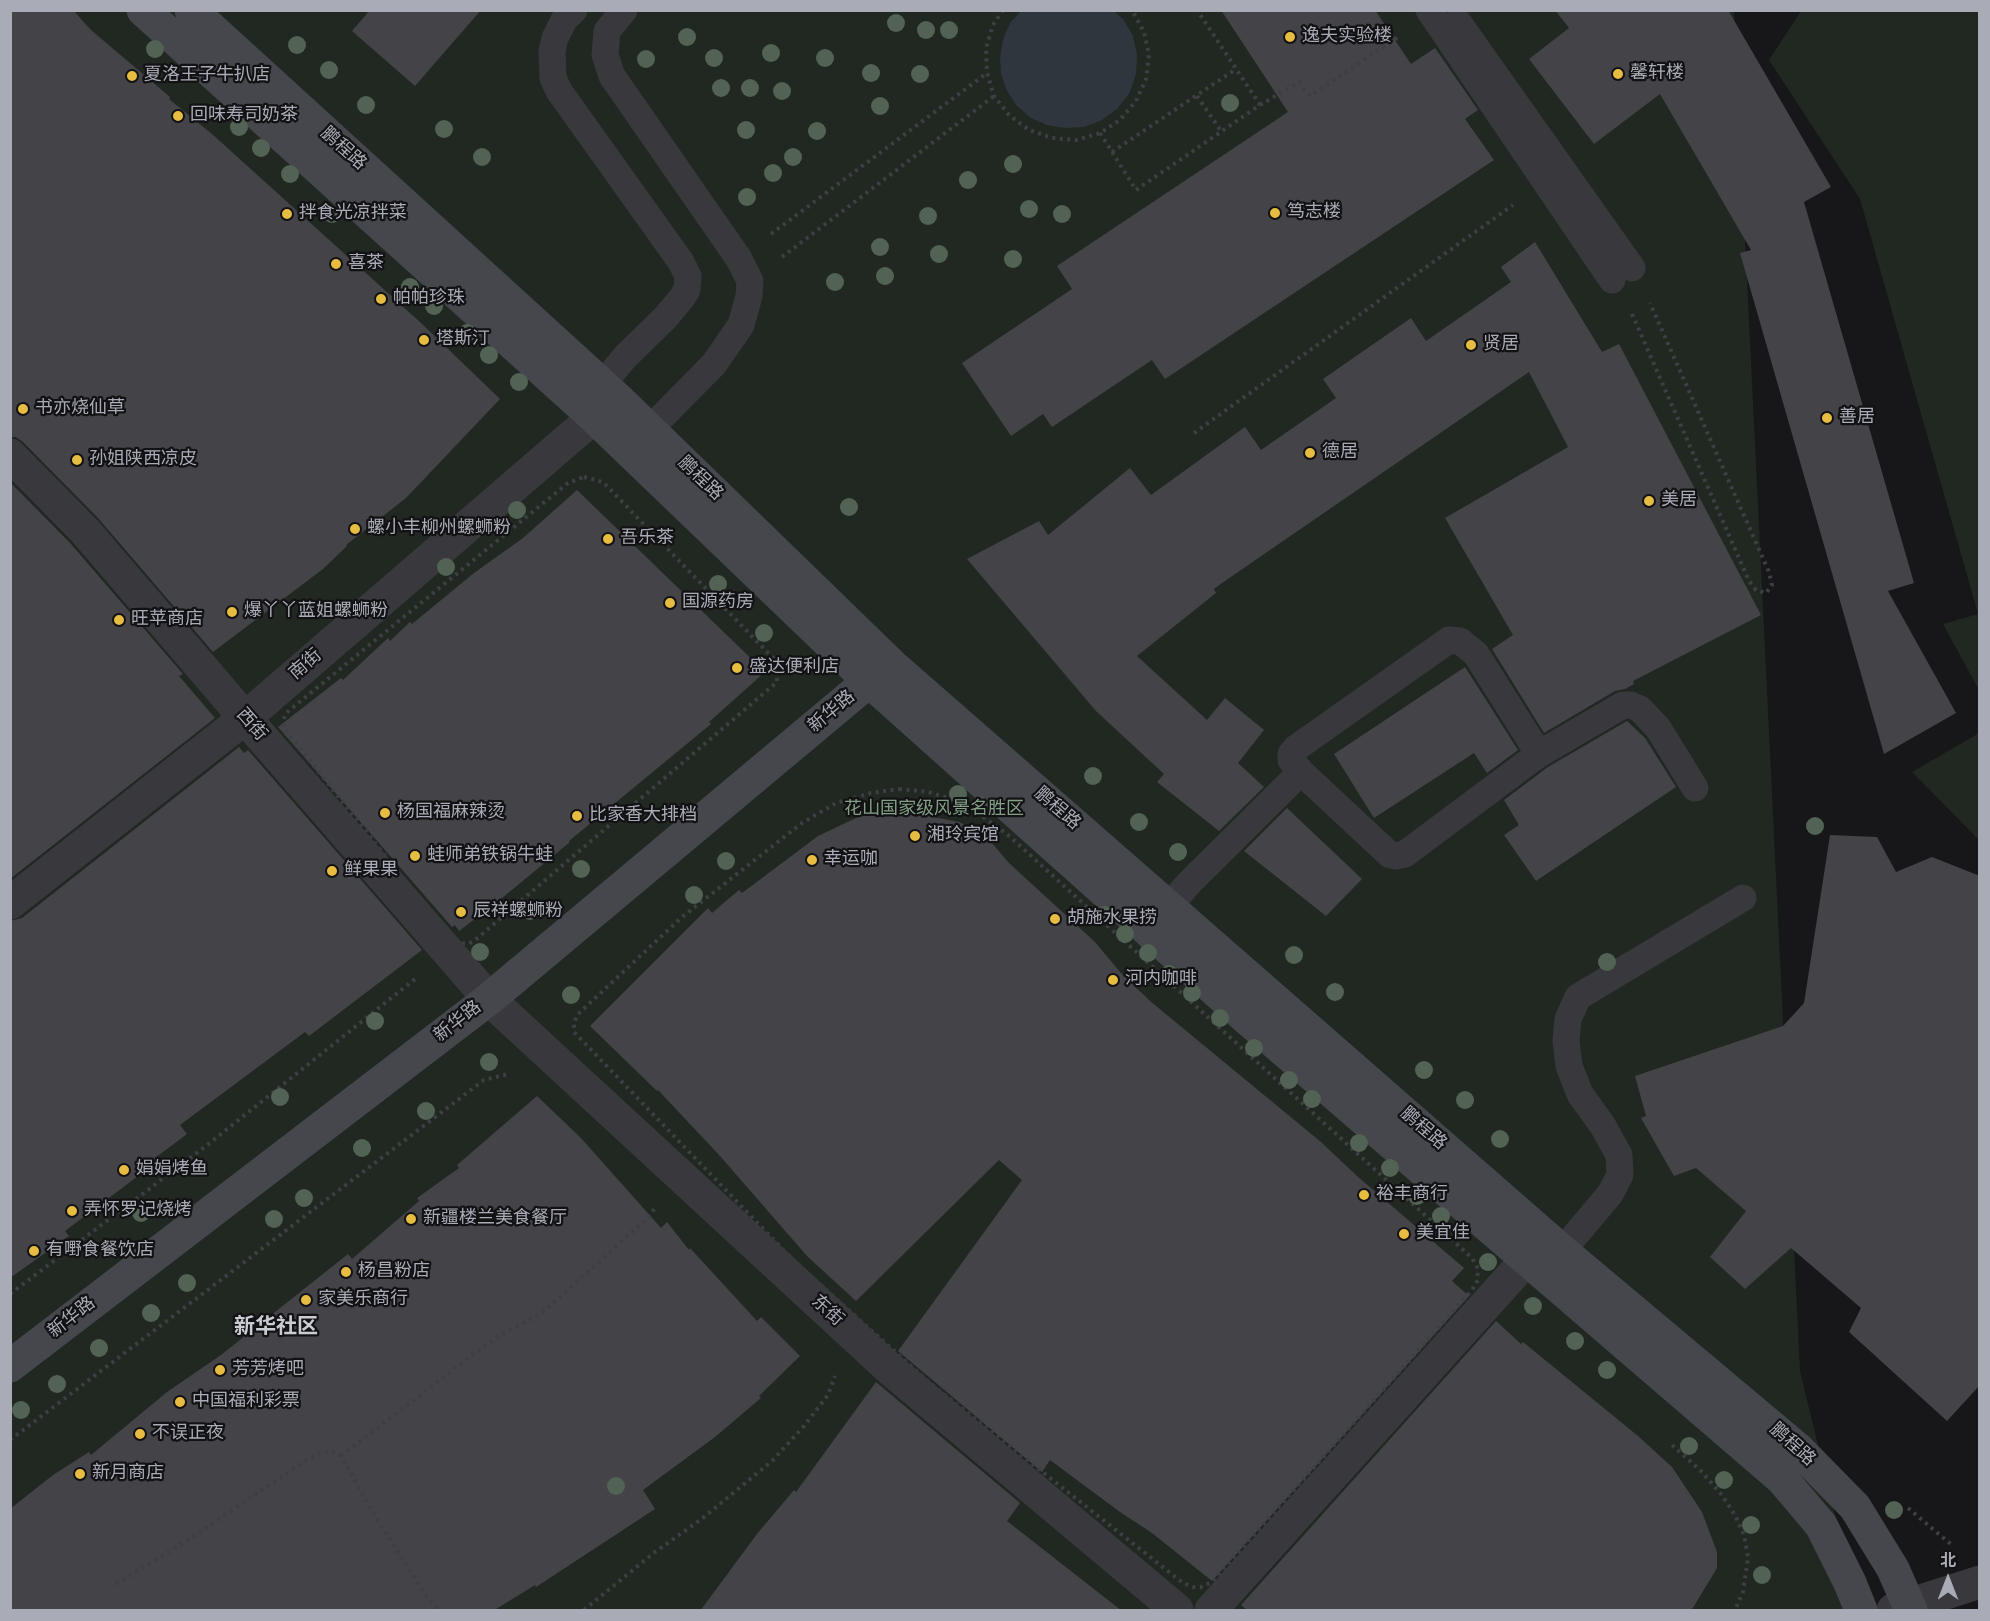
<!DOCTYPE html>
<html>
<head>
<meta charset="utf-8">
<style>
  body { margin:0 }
  #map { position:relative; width:1990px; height:1621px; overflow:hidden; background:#171618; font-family:Jost,"Noto Sans SC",sans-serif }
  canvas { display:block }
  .frame { position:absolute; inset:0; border:12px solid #a9acb7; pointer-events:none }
  .north { position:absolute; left:1918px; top:1549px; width:60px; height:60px; -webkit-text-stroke:4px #121113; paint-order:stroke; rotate:0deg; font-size:16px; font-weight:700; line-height:24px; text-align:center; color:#a9acb7 }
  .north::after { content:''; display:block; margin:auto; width:21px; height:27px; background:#a9acb7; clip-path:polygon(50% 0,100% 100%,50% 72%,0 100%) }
</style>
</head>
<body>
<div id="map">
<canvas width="1990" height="1621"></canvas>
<div class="frame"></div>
<div class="north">北</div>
</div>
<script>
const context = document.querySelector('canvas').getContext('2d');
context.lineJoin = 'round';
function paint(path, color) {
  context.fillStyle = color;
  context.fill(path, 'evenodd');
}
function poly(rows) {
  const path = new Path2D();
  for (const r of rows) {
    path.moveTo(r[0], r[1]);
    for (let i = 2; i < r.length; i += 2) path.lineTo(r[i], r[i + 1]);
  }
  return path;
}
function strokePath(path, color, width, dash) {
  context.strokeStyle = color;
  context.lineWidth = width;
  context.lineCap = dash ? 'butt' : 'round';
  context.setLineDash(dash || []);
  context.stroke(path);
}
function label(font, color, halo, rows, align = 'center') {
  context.font = font + ' Jost,"Noto Sans SC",sans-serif';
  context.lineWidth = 4.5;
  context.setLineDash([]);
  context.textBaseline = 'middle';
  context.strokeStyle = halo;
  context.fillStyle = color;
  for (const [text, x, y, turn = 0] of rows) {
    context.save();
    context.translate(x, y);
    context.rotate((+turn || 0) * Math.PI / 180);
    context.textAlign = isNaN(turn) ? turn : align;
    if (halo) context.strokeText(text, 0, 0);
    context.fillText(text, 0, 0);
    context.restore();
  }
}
const green = poly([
  [11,11,1734,11,1800,1371,1858,1610,11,1610],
  [1801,11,1979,11,1979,690,1943,624,1978,614,1860,199,1769,60],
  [1979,733,1979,840,1912,772]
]);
const water = poly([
  [1021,11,1114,11,1123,19,1133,36,1137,55,1136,74,1130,92,1117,109,1102,120,1084,127,1065,128,1047,125,1031,118,1017,106,1007,91,1001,74,1000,57,1003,40,1010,23]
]);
const building = poly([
  [10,10,73,10,91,30,170,97,169,99,212,134,420,322,500,399,406,498,346,545,347,546,323,569,213,652,98,518,23,442,16,437,10,437],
  [370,10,481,10,415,86,352,31],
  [1221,10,1375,10,1411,64,1435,48,1478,110,1465,119,1494,160,1165,379,1152,360,1052,427,1043,414,1011,436,962,363,1072,289,1057,266,1288,112],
  [1555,10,1728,10,1831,187,1804,202,1914,583,1888,591,1956,713,1884,754,1740,253,1751,250,1660,94,1594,144,1529,59,1569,28],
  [1535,242,1602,352,1619,344,1761,615,1633,681,1634,684,1625,689,1615,691,1544,733,1492,649,1513,635,1445,518,1568,447,1529,372,1222,583,1214,589,1216,593,1137,656,1207,720,1225,698,1264,730,1238,763,1264,787,1219,831,1157,782,1164,774,1096,711,967,559,1039,521,1048,535,1130,468,1151,495,1245,427,1261,450,1336,398,1323,379,1411,318,1426,341,1511,282,1501,267],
  [10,482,71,544,183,674,179,676,215,718,10,879],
  [577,490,765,672,709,722,711,724,569,841,570,842,496,903,459,931,455,925,452,927,278,727,341,678,343,680,388,638,390,641,410,622,412,624,474,573,523,538],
  [1465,667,1518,750,1487,773,1474,753,1374,818,1334,754],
  [1627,721,1645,738,1676,787,1536,881,1504,835,1519,825,1504,800,1548,767],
  [239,747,244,753,248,750,422,950,309,1036,305,1032,180,1125,187,1134,155,1158,158,1161,65,1231,69,1236,10,1278,10,921,22,918],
  [1287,808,1362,879,1326,916,1244,851],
  [913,813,959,822,974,829,991,842,1009,863,1095,942,1120,972,1150,1001,1321,1142,1357,1176,1464,1268,1452,1281,1469,1296,1212,1581,1152,1533,1120,1512,1050,1460,1042,1472,898,1351,1022,1180,999,1160,856,1301,807,1256,720,1156,658,1090,657,1091,590,1026,708,908,712,913,739,890,742,893,818,836,858,817,871,814],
  [1830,835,1877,837,1896,872,1932,857,1980,876,1980,1385,1947,1421,1849,1332,1861,1308,1791,1248,1745,1289,1710,1257,1746,1211,1696,1168,1674,1176,1641,1118,1646,1116,1635,1076,1783,1026,1804,1003],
  [537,1096,581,1138,661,1228,667,1222,689,1250,690,1248,757,1321,761,1317,800,1356,759,1396,761,1398,715,1437,643,1490,655,1509,536,1587,535,1585,493,1611,10,1611,10,1509,53,1475,89,1452,91,1455,167,1392,221,1355,348,1254,352,1259,419,1201,417,1198,459,1168,457,1165],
  [1496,1321,1521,1344,1523,1342,1638,1436,1672,1467,1702,1512,1717,1552,1717,1568,1691,1611,1248,1611,1241,1605],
  [876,1382,1020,1503,1007,1521,1122,1611,700,1611,757,1534,794,1490,796,1492]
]);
const path = poly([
  [1003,10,993,25,986,48,987,73,994,96,1009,115,1029,130,1052,138,1076,140,1100,133,1120,120,1136,101,1146,79,1149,55,1144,32,1132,10],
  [1197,96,1221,131],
  [1260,105,1299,82,1310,96,1398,37],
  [1100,133,1136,190,1260,105,1197,10],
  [1112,152,1236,69],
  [771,234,987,73],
  [782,257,994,96],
  [1632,314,1749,581,1756,590,1766,593,1772,585,1769,572,1650,303],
  [1194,433,1513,205],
  [584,477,603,482,773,658,777,668,777,682,474,941,468,944,461,943,448,935,284,728,283,721,286,713,568,483,584,477],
  [899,789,928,792,948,798,970,808,1007,834,1472,1258,1477,1267,1478,1280,1472,1290,1212,1582,1201,1587,1193,1587,1183,1583,931,1384,794,1261,574,1032,574,1023,577,1015,682,917,802,823,836,803,871,793,899,789],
  [10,1294,206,1146,415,979],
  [10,1440,484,1080,508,1074],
  [1672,1445,1701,1471,1721,1494,1735,1515,1744,1535,1748,1557,1743,1592,1735,1610],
  [341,1456,484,1346,504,1333,542,1313,651,1215,654,1209],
  [1908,1508,1953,1546],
  [116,1584,191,1538,305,1461,319,1453,332,1451,341,1456,376,1518,427,1597,439,1610],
  [584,1610,655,1552,703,1518,772,1461,804,1426,828,1395,835,1376]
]);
const lane = poly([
  [574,10,564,20,555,38,552,51,553,78,559,91,681,262,688,276,687,290,681,299,665,318,625,357,602,385],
  [624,10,607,31,605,55,612,76,739,259,750,281,749,296,741,325,714,364,649,430],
  [1429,10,1612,280],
  [1458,22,1632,268],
  [1301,772,1390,855,1396,856,1405,854,1539,754],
  [1168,907,1190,882,1301,772,1291,760,1291,754,1296,748,1449,640,1460,641,1476,654,1539,754,1623,705,1631,705,1640,709,1658,728,1695,788],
  [1562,1251,1610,1194,1620,1175,1619,1155,1603,1126,1580,1094,1569,1066,1566,1041,1568,1019,1578,997,1743,898]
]);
const street = poly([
  [10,455,85,531,245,718,489,999,890,1369,1177,1610],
  [10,903,245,718,594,417],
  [1211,1610,1527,1259],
  [1893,1610,1980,1582]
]);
const secondary = poly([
  [143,10,594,417,869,681,1245,1017,1782,1479,1821,1525,1850,1583,1861,1610],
  [191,10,621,402,895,668,1562,1251,1799,1450,1855,1507,1893,1569,1911,1610],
  [10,1366,489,999,869,681,888,671]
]);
const trees = [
  [896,23],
  [926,30],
  [949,30],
  [687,37],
  [297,45],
  [155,49],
  [771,53],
  [714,58],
  [825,58],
  [646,59],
  [329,70],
  [871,73],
  [920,74],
  [721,88],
  [750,88],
  [782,91],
  [1230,103],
  [366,105],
  [880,106],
  [239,127],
  [444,129],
  [746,130],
  [817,131],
  [261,148],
  [482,157],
  [793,157],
  [1013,164],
  [773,173],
  [290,174],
  [968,180],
  [747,197],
  [1029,209],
  [332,214],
  [1062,214],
  [928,216],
  [880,247],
  [939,254],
  [1013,259],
  [885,276],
  [835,282],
  [410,287],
  [434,306],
  [467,333],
  [489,355],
  [519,382],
  [849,507],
  [517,510],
  [446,567],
  [718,584],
  [764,633],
  [1093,776],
  [958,794],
  [981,806],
  [1139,822],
  [1815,826],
  [1178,852],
  [726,861],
  [581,869],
  [694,895],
  [530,911],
  [1105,915],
  [1125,934],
  [480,952],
  [1148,953],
  [1294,955],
  [1607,962],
  [1169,974],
  [1335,992],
  [1192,993],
  [571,995],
  [1220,1018],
  [375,1021],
  [1254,1048],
  [489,1062],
  [1424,1070],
  [1289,1080],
  [280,1097],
  [1312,1099],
  [1465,1100],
  [426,1111],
  [1500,1139],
  [1359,1143],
  [362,1148],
  [1390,1168],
  [1417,1196],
  [304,1198],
  [141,1213],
  [1441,1216],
  [274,1219],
  [1488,1262],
  [187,1283],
  [1533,1306],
  [151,1313],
  [1575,1341],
  [99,1348],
  [1607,1370],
  [57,1384],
  [21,1410],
  [1689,1446],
  [1724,1480],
  [616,1486],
  [1894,1510],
  [1751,1525],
  [1762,1575]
];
const markers = [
  [1290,37,6,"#e6bc41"],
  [1618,74,6,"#e6bc41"],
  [132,76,6,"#e6bc41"],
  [178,116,6,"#e6bc41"],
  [1275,213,6,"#e6bc41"],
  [287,214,6,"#e6bc41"],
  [336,264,6,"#e6bc41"],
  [381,299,6,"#e6bc41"],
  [424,340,6,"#e6bc41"],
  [1471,345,6,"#e6bc41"],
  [23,409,6,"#e6bc41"],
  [1827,418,6,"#e6bc41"],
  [1310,453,6,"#e6bc41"],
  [77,460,6,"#e6bc41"],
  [1649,501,6,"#e6bc41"],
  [355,529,6,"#e6bc41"],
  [608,539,6,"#e6bc41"],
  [670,603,6,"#e6bc41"],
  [232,612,6,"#e6bc41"],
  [119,620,6,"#e6bc41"],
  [737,668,6,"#e6bc41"],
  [385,813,6,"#e6bc41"],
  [577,816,6,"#e6bc41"],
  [915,836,6,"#e6bc41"],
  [415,856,6,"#e6bc41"],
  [812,860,6,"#e6bc41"],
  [332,871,6,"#e6bc41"],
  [461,912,6,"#e6bc41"],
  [1055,919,6,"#e6bc41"],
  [1113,980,6,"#e6bc41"],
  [124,1170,6,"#e6bc41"],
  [1364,1195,6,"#e6bc41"],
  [72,1211,6,"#e6bc41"],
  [411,1219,6,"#e6bc41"],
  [1404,1234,6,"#e6bc41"],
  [34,1251,6,"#e6bc41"],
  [346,1272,6,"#e6bc41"],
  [306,1300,6,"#e6bc41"],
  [220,1370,6,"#e6bc41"],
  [180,1402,6,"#e6bc41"],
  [140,1434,6,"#e6bc41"],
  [80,1474,6,"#e6bc41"]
];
const poiNames = [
  ["逸夫实验楼",1302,37],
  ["馨轩楼",1630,74],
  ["夏洛王子牛扒店",144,76],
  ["回味寿司奶茶",190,116],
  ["笃志楼",1287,213],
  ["拌食光凉拌菜",299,214],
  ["喜茶",348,264],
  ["帕帕珍珠",393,299],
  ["塔斯汀",436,340],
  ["贤居",1483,345],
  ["书亦烧仙草",35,409],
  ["善居",1839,418],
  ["德居",1322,453],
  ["孙姐陕西凉皮",89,460],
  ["美居",1661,501],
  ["螺小丰柳州螺蛳粉",367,529],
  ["吾乐茶",620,539],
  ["国源药房",682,603],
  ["爆丫丫蓝姐螺蛳粉",244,612],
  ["旺苹商店",131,620],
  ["盛达便利店",749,668],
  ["杨国福麻辣烫",397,813],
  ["比家香大排档",589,816],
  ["湘玲宾馆",927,836],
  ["蛙师弟铁锅牛蛙",427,856],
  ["幸运咖",824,860],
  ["鲜果果",344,871],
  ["辰祥螺蛳粉",473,912],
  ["胡施水果捞",1067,919],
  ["河内咖啡",1125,980],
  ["娟娟烤鱼",136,1170],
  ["裕丰商行",1376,1195],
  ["弄怀罗记烧烤",84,1211],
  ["新疆楼兰美食餐厅",423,1219],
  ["美宜佳",1416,1234],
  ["有嘢食餐饮店",46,1251],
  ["杨昌粉店",358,1272],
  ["家美乐商行",318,1300],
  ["芳芳烤吧",232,1370],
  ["中国福利彩票",192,1402],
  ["不误正夜",152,1434],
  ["新月商店",92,1474]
];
const streetNames = [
  ["鹏程路",343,149,42],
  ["鹏程路",700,479,44],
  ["南街",306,665,-41],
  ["新华路",832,712,-40],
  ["西街",251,725,49],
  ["鹏程路",1057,809,41],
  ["新华路",458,1022,-38],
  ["鹏程路",1423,1129,41],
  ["东街",827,1311,42],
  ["新华路",72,1318,-38],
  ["鹏程路",1792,1445,42]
];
const parkNames = [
  ["花山国家级风景名胜区",934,810]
];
const quarterNames = [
  ["新华社区",276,1328]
];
paint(green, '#212822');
paint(water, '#2f363d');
paint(building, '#434348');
strokePath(path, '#3e3f44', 4, [3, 4.5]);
strokePath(lane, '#38383d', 27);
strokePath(street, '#38383d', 33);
strokePath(secondary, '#46474d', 33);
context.fillStyle = '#526254';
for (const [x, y] of trees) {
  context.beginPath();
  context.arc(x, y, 9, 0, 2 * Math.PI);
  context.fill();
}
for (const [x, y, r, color] of markers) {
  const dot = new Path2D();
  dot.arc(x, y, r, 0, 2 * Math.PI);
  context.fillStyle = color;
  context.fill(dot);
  strokePath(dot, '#121113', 2);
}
label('18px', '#a9acb7', '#121113', poiNames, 'left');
label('18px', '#a9acb7', '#121113', streetNames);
label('18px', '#82a186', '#121113', parkNames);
label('bold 21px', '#caccd4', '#121113', quarterNames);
</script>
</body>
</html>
